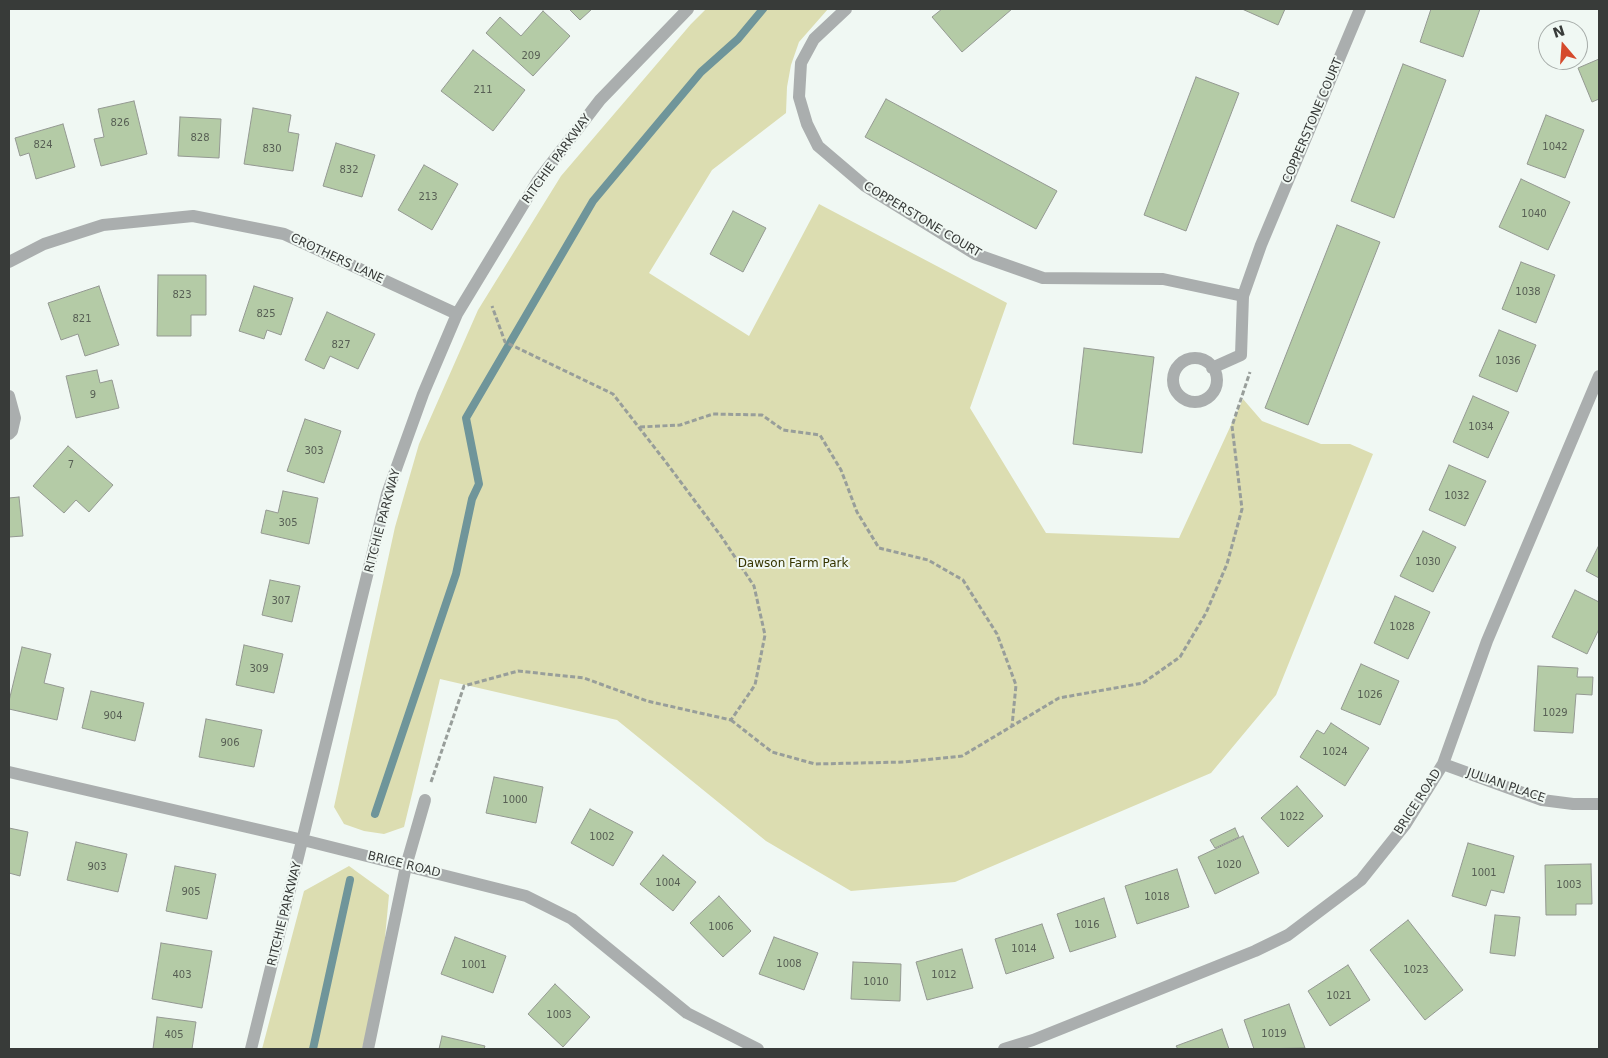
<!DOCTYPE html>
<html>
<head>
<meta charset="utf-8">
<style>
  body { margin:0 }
  #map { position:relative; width:1608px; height:1058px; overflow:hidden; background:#f0f8f3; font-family:"DejaVu Sans",sans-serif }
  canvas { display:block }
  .frame { position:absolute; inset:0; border:10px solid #383b39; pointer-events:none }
  .north { position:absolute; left:1538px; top:20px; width:50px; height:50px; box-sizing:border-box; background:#f0f8f3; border:1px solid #a6aca9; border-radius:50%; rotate:342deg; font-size:14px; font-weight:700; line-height:20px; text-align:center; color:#383b39 }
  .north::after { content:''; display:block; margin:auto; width:18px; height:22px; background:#d54a2c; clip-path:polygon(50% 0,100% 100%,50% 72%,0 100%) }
</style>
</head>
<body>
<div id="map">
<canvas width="1608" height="1058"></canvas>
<div class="frame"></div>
<div class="north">N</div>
</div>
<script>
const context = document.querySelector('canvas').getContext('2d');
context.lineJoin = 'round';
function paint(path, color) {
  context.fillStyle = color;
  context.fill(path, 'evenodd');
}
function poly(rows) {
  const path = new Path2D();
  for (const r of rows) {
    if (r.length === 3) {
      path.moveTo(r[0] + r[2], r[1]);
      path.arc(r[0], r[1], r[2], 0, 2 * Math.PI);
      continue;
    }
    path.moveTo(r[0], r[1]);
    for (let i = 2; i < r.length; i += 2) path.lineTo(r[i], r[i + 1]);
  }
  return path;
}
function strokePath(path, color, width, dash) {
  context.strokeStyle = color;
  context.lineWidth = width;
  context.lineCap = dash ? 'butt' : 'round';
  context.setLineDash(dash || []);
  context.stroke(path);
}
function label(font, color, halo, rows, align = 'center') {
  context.font = font + ' "DejaVu Sans",sans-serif';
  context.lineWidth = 4;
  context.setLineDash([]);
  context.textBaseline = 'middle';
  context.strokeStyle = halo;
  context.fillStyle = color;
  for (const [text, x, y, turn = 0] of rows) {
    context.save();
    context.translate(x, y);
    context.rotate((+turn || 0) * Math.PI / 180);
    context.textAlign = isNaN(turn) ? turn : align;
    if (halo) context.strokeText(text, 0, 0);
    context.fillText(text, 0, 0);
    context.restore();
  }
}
const green = poly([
  [706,9,828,9,799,42,791,65,787,87,786,113,712,170,649,273,749,336,819,204,1007,303,970,408,1046,533,1179,538,1243,399,1262,421,1321,444,1350,444,1373,454,1276,695,1211,773,955,882,851,891,766,841,617,720,440,679,404,827,384,834,364,831,344,824,334,807,395,527,419,444,478,310,561,176,691,24],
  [349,866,389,895,382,970,362,1049,262,1049,304,891]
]);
const stream = poly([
  [375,814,456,574,472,499,479,484,466,418,593,201,701,72,738,39,763,9],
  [313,1049,350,880]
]);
const building = poly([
  [569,9,592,9,580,20,569,9],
  [942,9,1012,9,962,52,932,17,942,9],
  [1242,9,1285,9,1278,25,1242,9],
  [1431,9,1480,9,1463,57,1420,42,1431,9],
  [543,11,570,36,533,76,486,33,500,17,521,36,543,11],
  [473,50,525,90,493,131,441,91,473,50],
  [1599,59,1599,99,1592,102,1578,68,1599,59],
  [1403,64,1446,80,1394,218,1351,201,1403,64],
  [1196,77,1239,93,1186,231,1144,215,1196,77],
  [886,99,1057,191,1036,229,865,137,886,99],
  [134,101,147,154,101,166,94,139,104,137,98,109,134,101],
  [253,108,291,115,288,132,299,134,293,171,244,164,253,108],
  [1546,115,1584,130,1565,178,1527,164,1546,115],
  [180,117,221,119,219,158,178,156,180,117],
  [63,124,75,167,36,179,29,153,20,156,15,138,63,124],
  [336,143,375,155,362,197,323,186,336,143],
  [424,165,458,184,432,230,398,210,424,165],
  [1521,179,1570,202,1548,250,1499,227,1521,179],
  [733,211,766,228,743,272,710,254,733,211],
  [1337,225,1380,242,1308,425,1265,408,1337,225],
  [1521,262,1555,275,1536,323,1502,309,1521,262],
  [158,275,206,275,206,315,191,315,191,336,157,336,158,275],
  [99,286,119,345,85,356,78,334,61,340,48,303,99,286],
  [254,286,293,298,281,335,267,330,264,339,239,331,254,286],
  [327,312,375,334,358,369,330,356,324,369,305,360,327,312],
  [1499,330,1536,345,1517,392,1479,376,1499,330],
  [1084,348,1154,357,1142,453,1073,444,1084,348],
  [97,370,100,383,112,380,119,408,76,418,66,376,97,370],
  [1473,396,1509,412,1488,458,1453,442,1473,396],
  [305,419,341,431,324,483,287,471,305,419],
  [68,446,113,485,89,512,76,500,64,513,33,486,68,446],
  [1449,465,1486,481,1465,526,1429,510,1449,465],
  [283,491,318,498,309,544,261,533,266,510,278,513,283,491],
  [19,497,23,536,9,537,9,498,19,497],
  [1423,531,1456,547,1433,592,1400,576,1423,531],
  [1599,545,1599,578,1586,571,1599,545],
  [270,580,300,586,292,622,262,615,270,580],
  [1575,590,1599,602,1599,629,1587,654,1552,637,1575,590],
  [1395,596,1430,612,1408,659,1374,643,1395,596],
  [244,645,283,654,274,693,236,685,244,645],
  [22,647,51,654,44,683,64,688,57,720,9,709,9,701,22,647],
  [1361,664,1399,681,1380,725,1341,709,1361,664],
  [1538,666,1578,668,1577,677,1593,677,1592,695,1576,694,1573,733,1534,731,1538,666],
  [91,691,144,703,135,741,82,728,91,691],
  [206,719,262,730,254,767,199,757,206,719],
  [1331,723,1369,748,1345,786,1300,757,1317,730,1324,734,1331,723],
  [494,777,543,787,536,823,486,813,494,777],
  [1297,786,1323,816,1288,847,1261,818,1297,786],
  [590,809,633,832,613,866,571,843,590,809],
  [9,828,28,832,20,876,9,873,9,828],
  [1235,828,1239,837,1215,848,1210,840,1235,828],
  [1243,836,1259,873,1215,894,1198,857,1243,836],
  [76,842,127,854,118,892,67,880,76,842],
  [1468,843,1514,856,1504,893,1491,890,1486,906,1452,896,1468,843],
  [663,855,696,882,673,911,640,884,663,855],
  [1591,864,1592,904,1576,904,1576,915,1546,915,1545,865,1591,864],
  [175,866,216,874,207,919,166,911,175,866],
  [1177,869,1189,907,1137,924,1125,886,1177,869],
  [719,896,751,931,723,957,690,923,719,896],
  [1104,898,1116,937,1070,952,1057,914,1104,898],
  [1495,915,1520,917,1515,956,1490,953,1495,915],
  [1408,920,1463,990,1425,1020,1370,950,1408,920],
  [1042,924,1054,958,1006,974,995,939,1042,924],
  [455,937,506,956,493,993,441,974,455,937],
  [774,937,818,953,804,990,759,974,774,937],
  [161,943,212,951,202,1008,152,999,161,943],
  [962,949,973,988,927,1000,916,962,962,949],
  [853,962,901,964,900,1001,851,999,853,962],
  [1348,965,1370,1000,1330,1026,1308,991,1348,965],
  [555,984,590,1017,563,1047,528,1014,555,984],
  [1289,1004,1305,1048,1254,1049,1244,1020,1289,1004],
  [157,1017,196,1022,192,1049,153,1049,157,1017],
  [1222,1029,1229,1049,1178,1049,1176,1046,1222,1029],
  [442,1036,485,1046,484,1049,439,1049,442,1036]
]);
const path = poly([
  [640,427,680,425,713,414,762,415,783,430,820,435,841,470,857,512,879,548,928,560,963,580,997,634,1016,685,1012,726],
  [731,720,772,752,815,764,904,762,962,756,1059,698,1143,683,1180,657,1206,613,1227,564,1242,509,1232,426,1250,372],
  [431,782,464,686,518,671,584,678,647,701,731,720,755,685,765,635,754,586,721,536,665,461,613,394,505,342,492,306]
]);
const lane = poly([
  [1195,380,22],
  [1212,368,1241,355,1243,296]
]);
const street = poly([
  [846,9,814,39,801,63,799,97,807,124,818,146,865,186,975,254,1043,278,1163,279,1243,296,1261,245,1360,9],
  [9,262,44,244,103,225,193,216,284,234,457,314],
  [9,396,15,418,12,431,9,434],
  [1443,764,1542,800,1573,804,1599,804],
  [9,772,303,840,526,896,572,919,687,1013,758,1049],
  [251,1049,387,494,423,394,457,314,537,182,600,100,688,9],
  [368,1049,406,866,425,800],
  [1004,1049,1033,1040,1255,951,1288,935,1361,880,1405,825,1443,764,1487,641,1599,376]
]);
const numberNames = [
  ["209",531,56],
  ["211",483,90],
  ["826",120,123],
  ["828",200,138],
  ["824",43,145],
  ["1042",1555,147],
  ["830",272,149],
  ["832",349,170],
  ["213",428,197],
  ["1040",1534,214],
  ["1038",1528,292],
  ["823",182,295],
  ["825",266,314],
  ["821",82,319],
  ["827",341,345],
  ["1036",1508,361],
  ["9",93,395],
  ["1034",1481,427],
  ["303",314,451],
  ["7",71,465],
  ["1032",1457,496],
  ["305",288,523],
  ["1030",1428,562],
  ["307",281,601],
  ["1028",1402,627],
  ["309",259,669],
  ["1026",1370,695],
  ["1029",1555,713],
  ["904",113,716],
  ["906",230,743],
  ["1024",1335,752],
  ["1000",515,800],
  ["1022",1292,817],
  ["1002",602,837],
  ["1020",1229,865],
  ["903",97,867],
  ["1001",1484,873],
  ["1004",668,883],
  ["1003",1569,885],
  ["905",191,892],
  ["1018",1157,897],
  ["1016",1087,925],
  ["1006",721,927],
  ["1014",1024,949],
  ["1008",789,964],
  ["1001",474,965],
  ["1023",1416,970],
  ["403",182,975],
  ["1012",944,975],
  ["1010",876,982],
  ["1021",1339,996],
  ["1003",559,1015],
  ["1019",1274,1034],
  ["405",174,1035]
];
const streetNames = [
  ["COPPERSTONE COURT",1313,121,-67],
  ["RITCHIE PARKWAY",557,159,-54],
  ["COPPERSTONE COURT",922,220,31],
  ["CROTHERS LANE",337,259,25],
  ["RITCHIE PARKWAY",383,521,-75],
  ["JULIAN PLACE",1506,786,19],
  ["BRICE ROAD",1418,802,-57],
  ["BRICE ROAD",404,865,14],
  ["RITCHIE PARKWAY",285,914,-76]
];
const parkNames = [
  ["Dawson Farm Park",793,564]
];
paint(green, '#dcddb1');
strokePath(stream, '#6f959a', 8);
paint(building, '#b4cba6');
strokePath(building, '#949992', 1);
strokePath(path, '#989e9a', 3, [5, 2.5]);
strokePath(lane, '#aaaeae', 12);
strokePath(street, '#aaaeae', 12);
label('10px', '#575f54', null, numberNames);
label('12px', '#383b39', '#f0f8f3', streetNames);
label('12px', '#363500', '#f0f8f3', parkNames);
</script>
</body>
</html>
